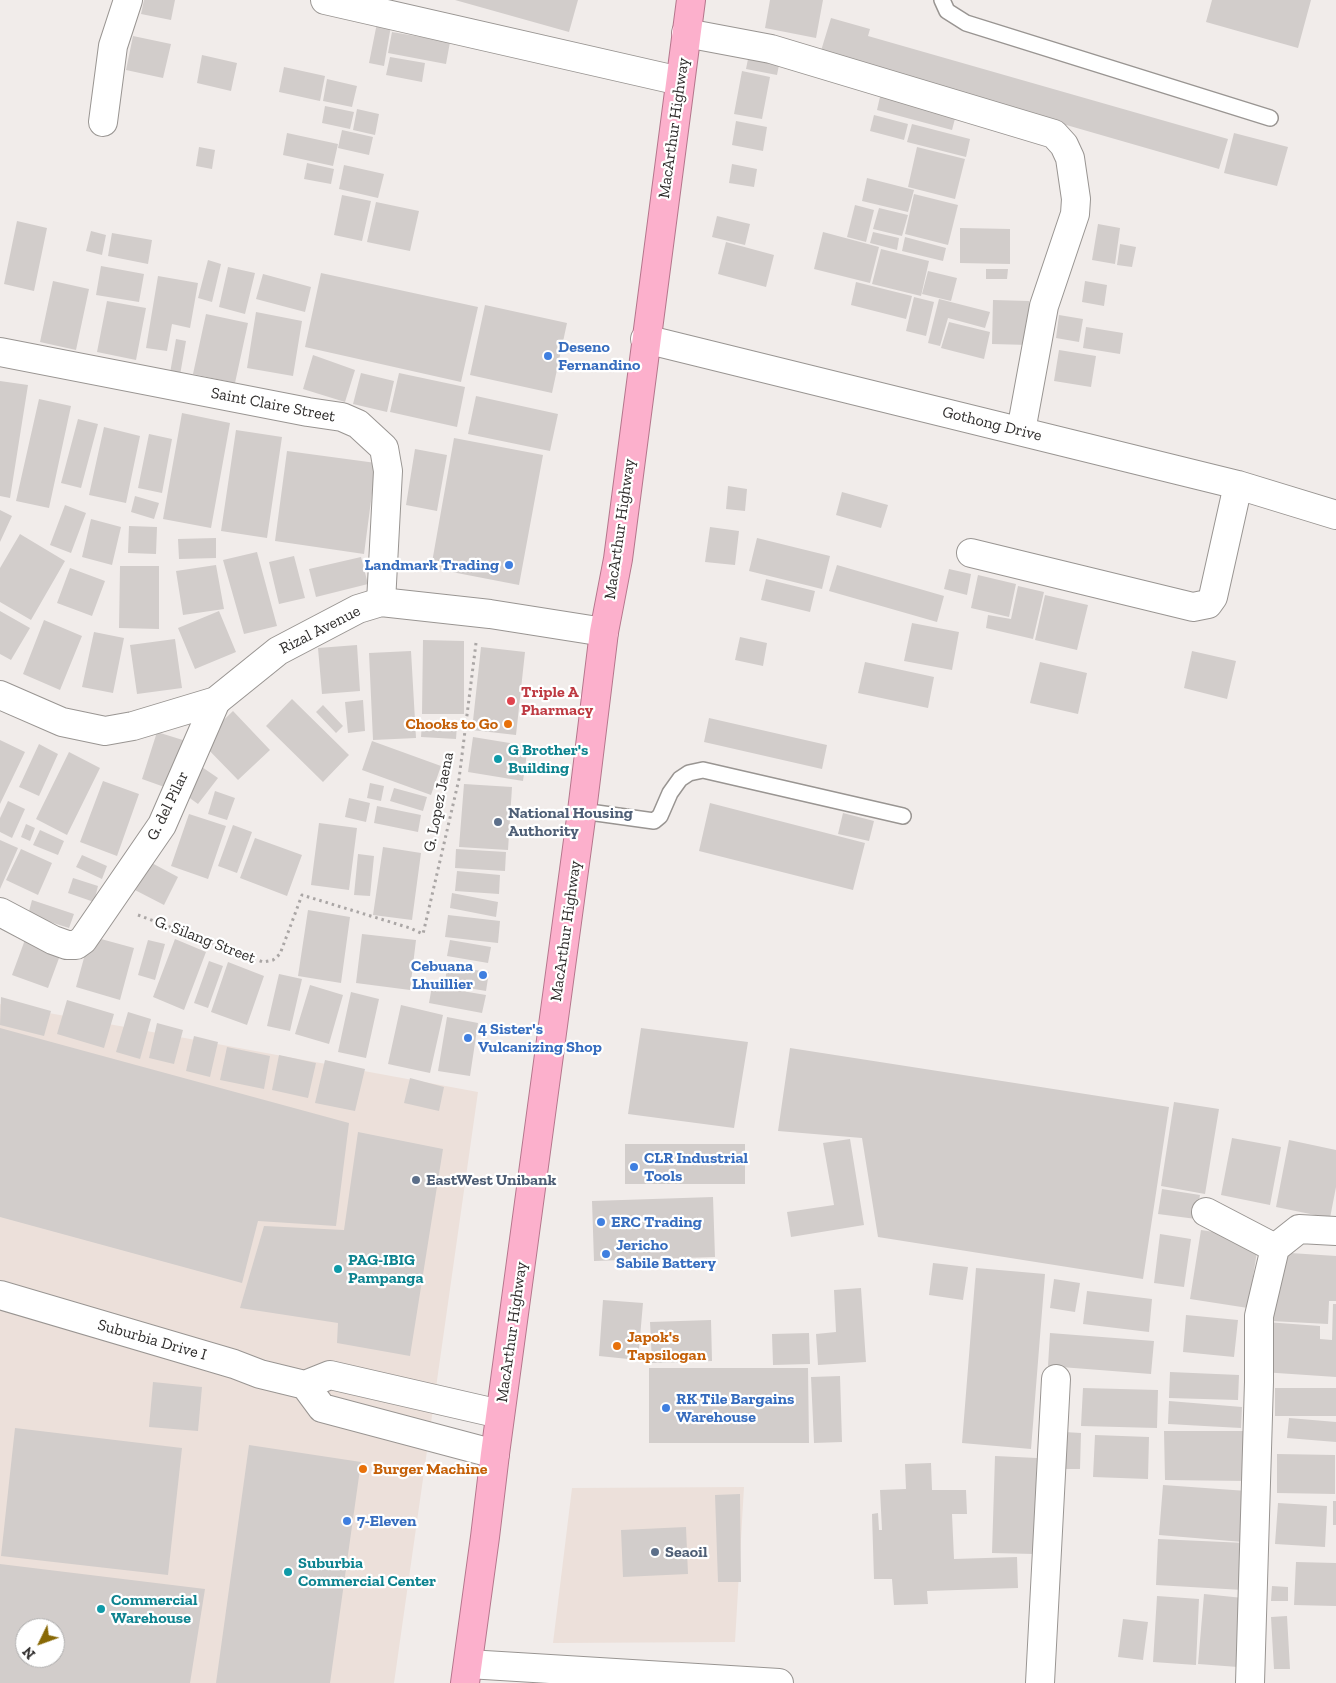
<!DOCTYPE html>
<html>
<head>
<meta charset="utf-8">
<style>
  body { margin:0 }
  #map { position:relative; width:1336px; height:1683px; overflow:hidden; background:#f1ecea; font-family:"Zilla Slab",serif }
  canvas { display:block }
  .north { position:absolute; left:15px; top:1618px; width:50px; height:50px; box-sizing:border-box; background:#fff; border:1px solid #acabab; border-radius:50%; rotate:228deg; font-size:14px; font-weight:700; line-height:20px; text-align:center; color:#302e2d }
  .north::after { content:''; display:block; margin:auto; width:18px; height:22px; background:#886805; clip-path:polygon(50% 0,100% 100%,50% 72%,0 100%) }
</style>
</head>
<body>
<div id="map">
<canvas width="1336" height="1683"></canvas>
<div class="north">N</div>
</div>
<script>
const context = document.querySelector('canvas').getContext('2d');
context.lineJoin = 'round';
function paint(path, color) {
  context.fillStyle = color;
  context.fill(path, 'evenodd');
}
function poly(rows) {
  const path = new Path2D();
  for (const r of rows) {
    path.moveTo(r[0], r[1]);
    for (let i = 2; i < r.length; i += 2) path.lineTo(r[i], r[i + 1]);
  }
  return path;
}
function strokePath(path, color, width, dash) {
  context.strokeStyle = color;
  context.lineWidth = width;
  context.lineCap = dash ? 'butt' : 'round';
  context.setLineDash(dash || []);
  context.stroke(path);
}
function label(font, color, halo, rows, align = 'center') {
  context.font = font + ' "Zilla Slab",serif';
  context.lineWidth = 4.5;
  context.setLineDash([]);
  context.textBaseline = 'middle';
  context.strokeStyle = halo;
  context.fillStyle = color;
  for (const [text, x, y, turn = 0] of rows) {
    context.save();
    context.translate(x, y);
    context.rotate((+turn || 0) * Math.PI / 180);
    context.textAlign = isNaN(turn) ? turn : align;
    if (halo) context.strokeText(text, 0, 0);
    context.fillText(text, 0, 0);
    context.restore();
  }
}
const built = poly([
  [0,1004,478,1092,394,1683,0,1683],
  [25,1628,55,1628,55,1658,25,1658],
  [744,1487,735,1642,553,1643,572,1488]
]);
const building = poly([
  [144,0,175,0,171,20,141,14],
  [455,0,578,0,569,32],
  [770,0,823,0,816,38,765,28],
  [1212,0,1311,0,1298,48,1206,22],
  [831,18,870,29,868,36,1228,139,1219,169,820,54],
  [377,23,391,26,384,66,369,63],
  [392,32,450,42,446,64,388,53],
  [133,36,171,44,163,78,126,70],
  [749,54,780,60,777,75,746,69],
  [202,55,237,63,231,91,197,83],
  [390,57,425,63,422,82,386,75],
  [284,67,325,76,320,101,279,92],
  [742,71,770,77,762,119,734,114],
  [327,79,357,86,352,107,323,101],
  [882,88,958,107,952,130,877,110],
  [325,106,354,112,350,129,322,123],
  [357,109,379,114,375,135,353,130],
  [874,115,908,124,904,140,870,131],
  [736,121,767,127,763,151,732,145],
  [912,124,970,139,966,157,907,142],
  [342,130,373,137,369,155,338,148],
  [287,133,338,144,333,166,283,155],
  [1234,133,1288,147,1277,186,1224,173],
  [199,147,215,150,212,169,196,166],
  [917,147,965,159,955,199,908,187],
  [307,163,334,169,331,184,304,179],
  [732,164,757,169,754,187,729,183],
  [344,165,384,174,378,198,339,189],
  [867,178,914,190,908,212,862,201],
  [914,194,958,205,948,245,905,234],
  [342,195,371,201,362,241,334,235],
  [376,202,419,211,410,251,367,242],
  [855,205,874,210,866,242,847,237],
  [879,208,908,215,902,236,873,229],
  [717,216,750,224,745,245,712,237],
  [17,221,47,228,34,291,4,284],
  [1098,224,1120,228,1115,264,1092,260],
  [960,228,1010,229,1010,264,960,263],
  [91,231,106,235,102,255,86,251],
  [823,232,879,247,870,283,814,269],
  [873,232,899,238,897,250,870,243],
  [112,233,152,240,148,264,108,256],
  [905,237,946,248,943,261,902,251],
  [726,242,774,255,766,287,718,274],
  [1120,244,1136,247,1132,267,1117,265],
  [881,249,929,261,921,296,872,284],
  [208,260,221,264,212,302,198,298],
  [101,266,144,274,139,302,96,295],
  [228,267,255,273,245,314,219,307],
  [986,269,1008,269,1007,279,986,279],
  [928,271,957,278,951,301,922,294],
  [321,273,478,307,461,382,305,347],
  [263,274,311,287,305,312,256,299],
  [158,276,198,283,190,328,172,324,167,351,146,348],
  [53,281,89,289,76,350,40,342],
  [1085,281,1107,285,1104,306,1082,302],
  [856,282,912,296,906,319,851,305],
  [914,297,934,302,926,336,906,331],
  [939,299,990,312,985,328,948,318,940,346,928,343],
  [993,300,1029,301,1029,345,992,344],
  [107,301,146,308,136,360,97,352],
  [485,305,567,323,552,393,470,375],
  [256,312,302,321,293,376,247,368],
  [206,314,248,323,235,383,193,374],
  [1059,315,1083,319,1079,342,1056,338],
  [949,322,990,332,984,359,941,348],
  [1086,327,1123,333,1120,354,1083,348],
  [176,339,186,341,180,375,170,373],
  [1059,350,1096,356,1091,387,1054,381],
  [313,355,355,370,345,402,303,389],
  [361,373,394,381,387,412,353,404],
  [399,373,465,387,457,427,390,412],
  [0,381,28,385,10,498,0,496],
  [476,396,558,414,550,451,468,434],
  [39,399,71,406,49,508,16,501],
  [182,413,230,423,211,528,163,519],
  [78,419,98,424,81,488,61,483],
  [104,427,140,436,126,503,89,495],
  [236,430,282,437,267,538,221,531],
  [149,434,172,439,162,493,138,488],
  [454,438,543,455,519,585,431,568],
  [415,449,447,455,437,511,406,505],
  [287,451,376,463,364,554,275,541],
  [728,486,747,489,745,511,726,509],
  [842,492,888,505,881,528,836,515],
  [135,496,159,503,154,519,131,512],
  [65,505,86,513,71,553,50,545],
  [0,510,12,516,0,542],
  [91,519,121,527,112,565,82,557],
  [129,526,157,527,156,554,128,553],
  [710,527,739,531,735,565,705,562],
  [20,534,65,561,31,620,0,602,0,568],
  [216,538,216,558,179,559,178,539],
  [757,538,830,556,822,589,749,571],
  [257,552,277,626,244,634,223,560],
  [294,556,305,598,279,604,269,562],
  [361,557,368,584,316,597,309,569],
  [216,565,224,609,183,615,176,571],
  [837,565,944,596,937,622,829,591],
  [120,566,159,566,159,629,119,628],
  [70,568,105,581,92,616,57,603],
  [949,569,971,574,967,595,944,589],
  [978,575,1016,584,1009,617,971,608],
  [766,579,815,591,810,612,761,600],
  [1018,586,1044,592,1033,639,986,628,988,615,1011,619],
  [1045,595,1088,605,1077,650,1035,640],
  [0,611,30,628,11,660,0,654],
  [219,611,236,652,195,669,178,628],
  [44,620,82,636,60,690,23,674],
  [912,623,959,632,952,670,904,661],
  [94,632,124,638,113,693,82,687],
  [740,637,767,643,763,666,735,660],
  [175,639,182,688,137,694,130,645],
  [423,640,464,641,464,714,422,714],
  [357,645,360,691,322,694,318,648],
  [481,647,525,652,516,735,472,730],
  [411,651,416,738,373,740,369,653],
  [1192,651,1236,661,1227,699,1184,688],
  [865,662,934,677,928,708,858,693],
  [1040,662,1087,673,1078,714,1030,703],
  [292,699,349,755,323,782,266,726],
  [363,700,365,731,348,733,345,702],
  [323,705,343,726,336,733,316,712],
  [233,711,270,750,238,780,201,742],
  [709,718,827,745,822,769,704,742],
  [422,722,457,725,456,739,421,737],
  [157,732,186,741,170,789,142,779],
  [473,737,528,746,523,781,468,772],
  [0,740,25,752,0,804],
  [372,741,441,766,431,795,362,770],
  [39,744,58,754,39,796,19,787],
  [69,752,100,768,67,835,36,819],
  [199,765,218,778,198,804,180,791],
  [103,781,139,794,117,856,80,842],
  [370,783,384,786,381,801,367,798],
  [464,784,512,787,508,850,459,847],
  [394,788,427,797,423,811,390,801],
  [215,791,235,798,227,820,208,814],
  [349,798,370,803,366,822,345,817],
  [8,801,25,809,12,838,0,832,0,818],
  [710,803,865,843,853,890,699,851],
  [377,806,421,815,418,832,374,823],
  [843,813,874,821,869,841,838,834],
  [189,814,226,826,208,879,171,866],
  [319,823,357,828,349,890,311,885],
  [26,824,35,828,30,841,21,837],
  [233,825,252,832,237,873,218,866],
  [40,830,64,841,58,855,33,845],
  [255,838,302,855,287,896,240,878],
  [0,840,18,848,0,889],
  [383,847,421,853,412,920,373,915],
  [21,849,52,863,38,895,6,880],
  [456,849,506,852,505,871,455,868],
  [358,854,374,856,370,896,354,895],
  [82,855,107,866,102,879,76,867],
  [148,861,178,877,164,905,133,889],
  [457,871,500,875,499,894,455,891],
  [73,878,98,886,94,902,68,893],
  [452,893,498,902,496,917,450,908],
  [32,900,74,914,69,928,28,915],
  [308,910,350,917,341,983,298,976],
  [448,915,500,921,498,943,445,937],
  [362,934,416,940,410,990,356,983],
  [90,936,134,948,120,1000,76,987],
  [26,937,62,950,48,988,12,975],
  [175,939,206,952,184,1010,153,997],
  [148,940,165,944,155,980,138,975],
  [450,940,491,947,488,963,447,956],
  [209,961,223,966,208,1008,194,1003],
  [228,962,264,976,247,1025,211,1012],
  [447,966,489,972,486,991,445,984],
  [279,974,302,979,290,1031,267,1026],
  [310,985,343,995,329,1044,295,1034],
  [432,986,486,995,482,1013,429,1003],
  [351,992,379,999,366,1058,338,1052],
  [1,997,51,1011,44,1036,0,1025],
  [67,1000,114,1014,104,1048,57,1034],
  [401,1005,443,1015,430,1073,388,1064],
  [128,1012,151,1019,140,1059,116,1052],
  [447,1017,478,1023,470,1076,438,1071],
  [157,1023,183,1030,174,1064,149,1058],
  [0,1028,349,1123,336,1226,258,1221,242,1283,0,1217],
  [641,1028,748,1042,734,1128,628,1114],
  [194,1036,218,1042,210,1077,186,1071],
  [227,1047,270,1056,264,1089,220,1080],
  [790,1048,1169,1107,1143,1279,878,1237,862,1138,778,1131],
  [279,1055,316,1063,308,1098,272,1090],
  [325,1060,365,1069,355,1111,315,1103],
  [410,1078,444,1087,439,1111,404,1103],
  [1174,1102,1219,1109,1205,1194,1161,1186],
  [358,1132,443,1149,410,1356,337,1343,338,1323,240,1308,264,1226,344,1230],
  [1232,1138,1281,1147,1270,1205,1221,1195],
  [850,1139,864,1225,791,1237,787,1212,834,1205,823,1143],
  [1289,1140,1336,1150,1336,1187,1330,1218,1276,1207],
  [625,1144,745,1144,745,1184,625,1184],
  [1162,1189,1200,1195,1196,1219,1158,1214],
  [713,1197,715,1257,594,1261,592,1201],
  [1201,1230,1259,1239,1248,1308,1190,1299],
  [1160,1234,1191,1239,1184,1287,1154,1283],
  [1275,1252,1336,1256,1336,1301,1329,1301,1328,1324,1271,1321],
  [933,1263,968,1267,963,1300,929,1295],
  [976,1268,1045,1274,1031,1449,962,1443],
  [1054,1279,1080,1283,1075,1312,1050,1308],
  [861,1288,866,1362,818,1365,816,1334,836,1332,834,1290],
  [1087,1291,1152,1299,1149,1332,1083,1324],
  [603,1300,643,1303,638,1360,599,1356],
  [1333,1304,1336,1304,1336,1377,1262,1372,1266,1322,1320,1326,1320,1339,1332,1340],
  [1186,1315,1238,1320,1234,1357,1183,1352],
  [711,1320,712,1361,652,1363,650,1322],
  [809,1333,810,1364,773,1365,772,1334],
  [1050,1333,1154,1341,1151,1374,1048,1366],
  [649,1368,808,1368,809,1443,649,1443],
  [1170,1372,1239,1375,1238,1400,1169,1398],
  [840,1376,842,1442,814,1443,811,1377],
  [153,1382,202,1387,198,1431,149,1427],
  [1083,1388,1158,1390,1157,1428,1081,1426],
  [1275,1388,1336,1388,1336,1416,1275,1416],
  [1169,1401,1242,1407,1241,1428,1168,1424],
  [1289,1418,1336,1422,1336,1442,1287,1438],
  [15,1428,182,1448,168,1575,1,1556],
  [1164,1431,1249,1431,1249,1481,1165,1480],
  [1064,1432,1081,1433,1080,1469,1064,1469],
  [1095,1435,1149,1437,1148,1479,1093,1477],
  [249,1445,361,1462,330,1683,216,1683],
  [1277,1454,1335,1455,1335,1494,1277,1493],
  [995,1456,1037,1458,1034,1554,992,1553],
  [931,1463,932,1490,966,1490,967,1514,952,1514,954,1559,1017,1557,1018,1588,927,1591,928,1604,894,1605,892,1579,874,1579,872,1514,878,1513,879,1530,882,1530,880,1490,906,1489,905,1464],
  [1163,1485,1247,1491,1243,1542,1159,1535],
  [740,1494,741,1582,718,1582,715,1495],
  [1333,1501,1336,1501,1336,1525,1333,1525],
  [1278,1503,1327,1506,1325,1547,1275,1544],
  [686,1527,688,1574,623,1577,621,1530],
  [1158,1539,1245,1543,1243,1590,1156,1585],
  [1296,1562,1336,1563,1336,1606,1294,1605],
  [0,1564,205,1589,190,1683,0,1683],
  [25,1628,55,1628,55,1658,25,1658],
  [1272,1586,1288,1587,1288,1601,1271,1601],
  [1204,1594,1243,1598,1238,1667,1198,1664],
  [1157,1596,1199,1599,1196,1665,1153,1662],
  [1287,1616,1290,1669,1274,1669,1271,1617],
  [1123,1619,1148,1622,1143,1660,1118,1657]
]);
const path = poly([
  [138,915,263,962,273,960,280,954,302,895,410,928,423,934,459,779,476,643]
]);
const service = poly([
  [942,0,947,11,966,23,1270,118],
  [582,811,654,821,660,816,670,793,680,779,689,773,703,770,903,816]
]);
const minor = poly([
  [325,0,680,81],
  [686,33,771,49,1054,134,1064,145,1070,158,1076,199,1075,214,1044,306,1021,431],
  [103,122,113,46,128,0],
  [645,339,1238,485,1336,515],
  [0,352,308,412,342,417,358,424,384,448,388,471,381,602],
  [971,553,1193,607,1208,604,1213,597,1238,485],
  [0,912,53,940,67,945,76,945,83,940,162,825,216,701],
  [1206,1212,1275,1248],
  [0,1295,234,1364,260,1374,305,1385,330,1375,500,1414],
  [305,1385,322,1408,495,1454],
  [468,1664,779,1683],
  [1040,1683,1056,1379],
  [1250,1683,1259,1382,1259,1316,1275,1248,1299,1229,1336,1231]
]);
const tertiary = poly([
  [0,695,62,722,105,731,133,726,216,701,278,651,358,609,381,602,490,614,604,632]
]);
const trunk = poly([
  [465,1683,485,1537,495,1454,582,811,604,632,618,559,691,0]
]);
const markers = [
  [548,356,5,"#3f7fe0"],
  [509,565,5,"#3f7fe0"],
  [511,701,5,"#e0444e"],
  [508,724,5,"#e8710a"],
  [498,759,5,"#0f9aa8"],
  [498,822,5,"#5c6f8a"],
  [483,975,5,"#3f7fe0"],
  [468,1038,5,"#3f7fe0"],
  [634,1167,5,"#3f7fe0"],
  [416,1180,5,"#5c6f8a"],
  [601,1222,5,"#3f7fe0"],
  [606,1254,5,"#3f7fe0"],
  [338,1269,5,"#0f9aa8"],
  [617,1346,5,"#e8710a"],
  [666,1408,5,"#3f7fe0"],
  [363,1469,5,"#e8710a"],
  [347,1521,5,"#3f7fe0"],
  [655,1552,5,"#5c6f8a"],
  [288,1572,5,"#0f9aa8"],
  [101,1609,5,"#0f9aa8"]
];
const streetNames = [
  ["MacArthur Highway",674,128,-82],
  ["Saint Claire Street",273,405,11],
  ["Gothong Drive",992,424,14],
  ["MacArthur Highway",620,529,-82],
  ["Rizal Avenue",320,630,-27],
  ["G. Lopez Jaena",439,802,-79],
  ["G. del Pilar",168,806,-64],
  ["MacArthur Highway",566,931,-82],
  ["G. Silang Street",205,940,21],
  ["MacArthur Highway",512,1332,-82],
  ["Suburbia Drive I",152,1340,16]
];
const shopNames = [
  ["Deseno",558,347],
  ["Fernandino",558,365],
  ["Landmark Trading",499,565,"right"],
  ["Cebuana",473,966,"right"],
  ["Lhuillier",473,984,"right"],
  ["4 Sister's",478,1029],
  ["Vulcanizing Shop",478,1047],
  ["CLR Industrial",644,1158],
  ["Tools",644,1176],
  ["ERC Trading",611,1222],
  ["Jericho",616,1245],
  ["Sabile Battery",616,1263],
  ["RK Tile Bargains",676,1399],
  ["Warehouse",676,1417],
  ["7-Eleven",357,1521]
];
const healthNames = [
  ["Triple A",521,692],
  ["Pharmacy",521,710]
];
const foodNames = [
  ["Chooks to Go",498,724,"right"],
  ["Japok's",627,1337],
  ["Tapsilogan",627,1355],
  ["Burger Machine",373,1469]
];
const cultureNames = [
  ["G Brother's",508,750],
  ["Building",508,768],
  ["PAG-IBIG",348,1260],
  ["Pampanga",348,1278],
  ["Suburbia",298,1563],
  ["Commercial Center",298,1581],
  ["Commercial",111,1600],
  ["Warehouse",111,1618]
];
const serviceNames = [
  ["National Housing",508,813],
  ["Authority",508,831],
  ["EastWest Unibank",426,1180],
  ["Seaoil",665,1552]
];
paint(built, '#ece0da');
paint(building, '#d2cdcb');
strokePath(service, '#999592', 18);
strokePath(minor, '#999592', 30);
strokePath(tertiary, '#999592', 30);
strokePath(trunk, '#b5768c', 30);
strokePath(path, '#aaa6a5', 3, [2.5, 4]);
strokePath(service, '#fff', 15);
strokePath(minor, '#fff', 28);
strokePath(tertiary, '#fff', 28);
strokePath(trunk, '#fcb0cc', 28);
for (const [x, y, r, color] of markers) {
  const dot = new Path2D();
  dot.arc(x, y, r, 0, 2 * Math.PI);
  context.fillStyle = color;
  context.fill(dot);
  strokePath(dot, '#fff', 2);
}
label('16px', '#302e2d', '#fff', streetNames);
label('bold 16px', '#366cbe', '#fff', shopNames, 'left');
label('bold 16px', '#be3a42', '#fff', healthNames, 'left');
label('bold 16px', '#c56008', '#fff', foodNames, 'left');
label('bold 16px', '#0d838f', '#fff', cultureNames, 'left');
label('bold 16px', '#4e5e75', '#fff', serviceNames, 'left');
</script>
</body>
</html>
